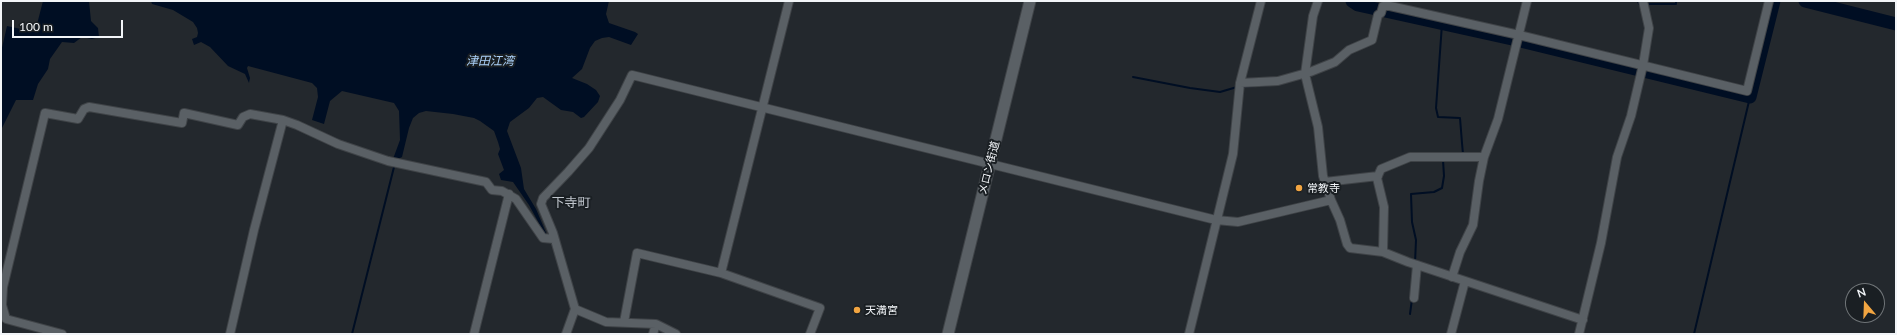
<!DOCTYPE html>
<html>
<head>
<meta charset="utf-8">
<style>
  body { margin:0 }
  #map { position:relative; width:1897px; height:335px; overflow:hidden; background:#23282d; font-family:Lato,sans-serif }
  canvas { display:block }
  .frame { position:absolute; inset:0; border:2px solid #f2f5f8; pointer-events:none }
  .north { position:absolute; left:1845px; top:283px; width:40px; height:40px; box-sizing:border-box; background:#1a1f23; border:1px solid #707578; border-radius:50%; rotate:341deg; font-size:11px; font-weight:700; line-height:16px; text-align:center; color:#f2f5f8 }
  .north::after { content:''; display:block; margin:auto; width:14px; height:18px; background:#f2a541; clip-path:polygon(50% 0,100% 100%,50% 72%,0 100%) }
  .scale { position:absolute; left:12px; top:20px; width:111px; height:18px; box-sizing:border-box; border:2px solid #f2f5f8; border-top:0; padding-left:5px; font-size:12px; line-height:14px; white-space:nowrap; color:#f2f5f8; -webkit-text-stroke:3px #1a1f23; paint-order:stroke }
</style>
</head>
<body>
<div id="map">
<canvas width="1897" height="335"></canvas>
<div class="frame"></div>
<div class="north">N</div>
<div class="scale">100 m</div>
</div>
<script>
const context = document.querySelector('canvas').getContext('2d');
context.lineJoin = 'round';
function paint(path, color) {
  context.fillStyle = color;
  context.fill(path, 'evenodd');
}
function poly(rows) {
  const path = new Path2D();
  for (const r of rows) {
    path.moveTo(r[0], r[1]);
    for (let i = 2; i < r.length; i += 2) path.lineTo(r[i], r[i + 1]);
  }
  return path;
}
function strokePath(path, color, width, dash) {
  context.strokeStyle = color;
  context.lineWidth = width;
  context.lineCap = dash ? 'butt' : 'round';
  context.setLineDash(dash || []);
  context.stroke(path);
}
function label(font, color, halo, rows, align = 'center') {
  context.font = font + ' Lato,"Noto Sans JP",sans-serif';
  context.lineWidth = 4;
  context.setLineDash([]);
  context.textBaseline = 'middle';
  context.strokeStyle = halo;
  context.fillStyle = color;
  for (const [text, x, y, turn = 0] of rows) {
    context.save();
    context.translate(x, y);
    context.rotate((+turn || 0) * Math.PI / 180);
    context.textAlign = isNaN(turn) ? turn : align;
    if (halo) context.strokeText(text, 0, 0);
    context.fillText(text, 0, 0);
    context.restore();
  }
}
const water = poly([
  [43,1,89,1,91,21,98,28,99,37,92,39,82,37,74,43,62,42,50,59,48,69,38,84,33,100,16,100,1,130,1,52,7,26,35,32],
  [151,1,609,1,606,14,609,23,635,32,638,34,631,45,609,37,602,38,595,41,590,48,582,69,572,78,587,84,596,90,600,96,598,102,584,117,581,118,573,112,561,110,543,97,537,98,529,108,510,122,507,131,521,168,524,189,536,209,547,235,546,236,529,205,513,182,501,180,499,174,504,170,498,154,500,149,498,142,494,131,480,121,474,118,453,114,426,111,419,113,413,118,409,128,402,157,398,159,393,159,400,140,399,111,394,103,342,91,330,101,324,124,312,120,318,97,317,88,312,83,248,66,247,68,250,78,249,83,245,74,228,66,210,47,201,42,194,45,192,39,197,37,198,33,197,28,193,22,173,10,152,4]
]);
const stream = poly([
  [1638,1,1639,4,1641,4],
  [1646,4,1676,4,1676,1],
  [1442,24,1436,108,1438,117,1460,118,1462,143,1463,154,1461,154],
  [1133,77,1190,88,1220,92,1237,87],
  [1242,87,1269,85],
  [1415,263,1416,240,1412,222,1411,194,1434,192,1442,188,1444,176,1443,160],
  [1410,314,1412,299],
  [352,334,394,167],
  [1694,334,1750,97]
]);
const river = poly([
  [1352,1,1358,5,1512,39,1750,97,1774,1],
  [1805,1,1896,24]
]);
const minor = poly([
  [1318,1,1313,16,1305,74,1318,127,1323,176,1331,200,1340,220,1347,244,1350,248,1383,252,1408,262,1583,320],
  [1240,83,1278,81,1310,72,1335,62,1349,50,1372,40,1378,15,1381,13,1383,6,1390,6,1519,35,1747,91,1769,1],
  [1325,182,1378,176],
  [1383,252,1384,207,1377,178,1381,169,1410,157,1484,157],
  [721,273,789,1],
  [1452,277,1460,252,1473,225,1479,181,1484,157,1498,119,1527,1],
  [1414,298,1417,265],
  [575,309,606,322,656,324,676,334],
  [624,322,637,253,721,273,820,308,810,334],
  [62,334,6,319,2,305,3,287,45,113,78,119,84,109,89,107,182,123,184,113,238,125,243,117,250,114,283,120,297,125,338,144,388,161,486,182,492,190,502,191,516,199,543,238,554,239],
  [230,334,254,230,283,120],
  [474,334,509,194],
  [566,334,575,309,553,233,541,204,543,198,568,172,589,148,620,100,632,75,1216,220,1238,222,1331,200],
  [653,334,656,324],
  [1189,334,1233,154,1240,83,1261,1],
  [1451,334,1465,281],
  [1579,334,1601,243,1617,157,1631,116,1643,65,1649,28,1643,1]
]);
const tertiary = poly([
  [948,334,1030,1]
]);
const markers = [
  [1299,188,4,"#f2a541"],
  [857,310,4,"#f2a541"]
];
const streetNames = [
  ["メロン街道",989,168,-76]
];
const poiNames = [
  ["常教寺",1307,188],
  ["天満宮",865,310]
];
const waterNames = [
  ["津田江湾",490,61]
];
const quarterNames = [
  ["下寺町",571,203]
];
paint(water, '#000e23');
strokePath(stream, '#000e23', 2);
strokePath(river, '#000e23', 13);
strokePath(minor, '#3f4347', 10);
strokePath(tertiary, '#3f4347', 13);
strokePath(minor, '#5a6065', 8);
strokePath(tertiary, '#5a6065', 11);
for (const [x, y, r, color] of markers) {
  const dot = new Path2D();
  dot.arc(x, y, r, 0, 2 * Math.PI);
  context.fillStyle = color;
  context.fill(dot);
  strokePath(dot, '#1a1f23', 1.5);
}
label('11px', '#f2f5f8', '#1a1f23', streetNames);
label('11px', '#f2f5f8', '#1a1f23', poiNames, 'left');
label('italic 12px', '#abd1f9', '#1a1f23', waterNames);
label('13px', '#c0c6cd', '#1a1f23', quarterNames);
</script>
</body>
</html>
